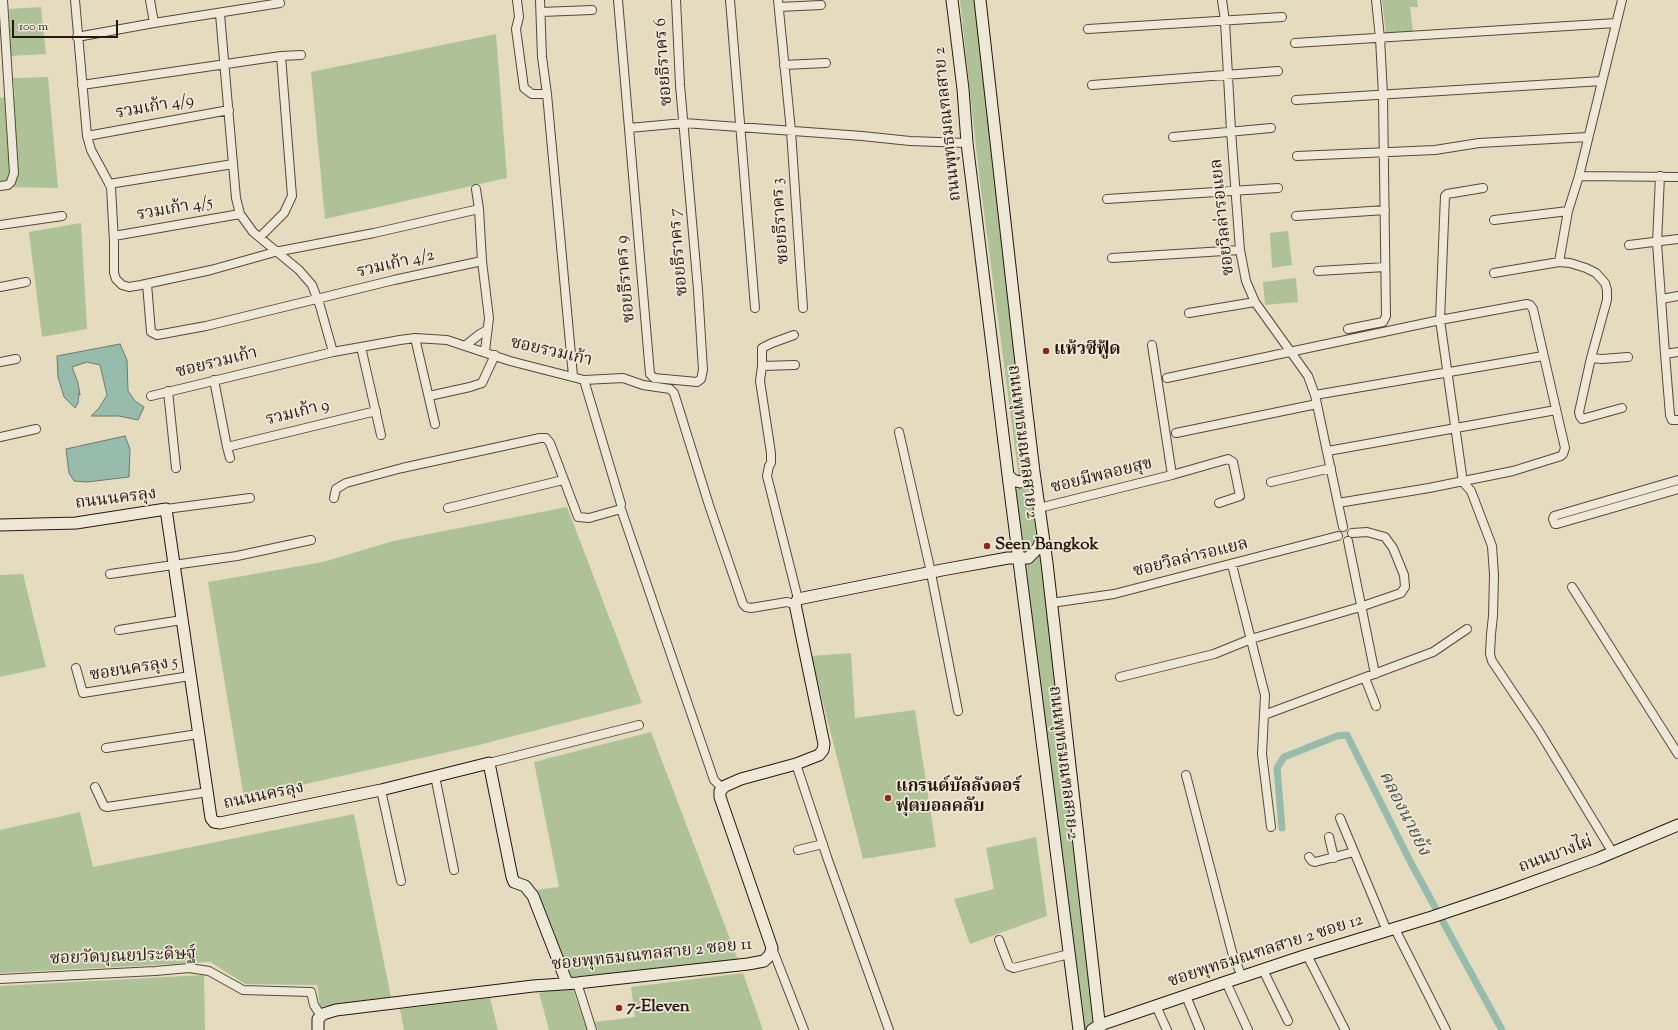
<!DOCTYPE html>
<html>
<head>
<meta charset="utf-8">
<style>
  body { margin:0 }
  #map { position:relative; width:1678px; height:1030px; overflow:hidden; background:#e5dcc0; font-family:"Sorts Mill Goudy",serif }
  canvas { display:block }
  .scale { position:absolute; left:12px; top:20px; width:106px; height:18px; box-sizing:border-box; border:2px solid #281710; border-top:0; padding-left:5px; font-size:12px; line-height:14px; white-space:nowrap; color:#281710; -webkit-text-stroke:3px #eee8d6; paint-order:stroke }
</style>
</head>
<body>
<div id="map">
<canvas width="1678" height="1030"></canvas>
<div class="scale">100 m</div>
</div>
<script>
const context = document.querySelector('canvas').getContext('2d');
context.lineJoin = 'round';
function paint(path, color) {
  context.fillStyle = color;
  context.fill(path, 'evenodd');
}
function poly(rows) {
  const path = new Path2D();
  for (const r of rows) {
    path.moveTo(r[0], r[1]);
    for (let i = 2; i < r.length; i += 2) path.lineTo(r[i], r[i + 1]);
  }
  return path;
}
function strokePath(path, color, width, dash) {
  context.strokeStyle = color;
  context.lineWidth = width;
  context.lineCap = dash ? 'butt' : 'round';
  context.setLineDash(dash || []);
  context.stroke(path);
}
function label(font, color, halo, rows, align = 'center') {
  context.font = font + ' "Sorts Mill Goudy","Noto Serif Thai",serif';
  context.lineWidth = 3.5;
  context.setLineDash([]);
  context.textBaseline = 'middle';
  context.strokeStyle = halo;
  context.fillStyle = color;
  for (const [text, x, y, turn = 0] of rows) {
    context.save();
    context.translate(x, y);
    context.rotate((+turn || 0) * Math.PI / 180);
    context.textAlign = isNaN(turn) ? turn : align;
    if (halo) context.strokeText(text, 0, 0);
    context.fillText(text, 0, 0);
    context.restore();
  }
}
const green = poly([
  [960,0,974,0,999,205,1028,470,1027,475,1020,478,1018,472,979,174],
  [1382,0,1417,0,1418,7,1410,7,1413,32,1386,34],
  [41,7,46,54,11,56,9,9],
  [496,34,507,178,325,219,311,72],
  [48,77,58,188,0,187,0,98,15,96,13,78],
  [81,223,87,329,42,337,29,232],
  [1288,231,1292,265,1272,268,1270,233],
  [1296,278,1298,302,1265,305,1263,282],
  [1030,485,1037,544,1027,553,1023,548,1016,489,1024,488],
  [567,507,642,703,479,745,244,798,208,582,323,562,393,541],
  [1040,554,1095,1022,1089,1028,1082,1030,1026,565],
  [23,574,46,667,0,677,0,575],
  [851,653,855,718,915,710,936,847,863,859,811,656],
  [651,732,738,960,572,977,535,890,559,887,534,762],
  [80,812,93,867,354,814,391,997,320,1007,317,985,245,984,210,962,0,973,0,830],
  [1036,837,1047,916,970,944,954,899,994,889,986,848],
  [743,973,763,1030,598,1030,595,1022,635,1017,631,987],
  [204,975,205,1030,0,1030,0,986],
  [572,987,587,1030,549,1030,539,993],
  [490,998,498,1030,404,1030,400,1009]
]);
const water = poly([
  [120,344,127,360,128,391,135,401,144,407,138,420,119,416,91,416,99,408,107,395,100,365,87,362,72,367,78,383,80,395,79,393,78,403,75,408,64,397,58,377,57,356,120,344],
  [125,436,130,449,129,477,87,482,74,481,69,473,66,449,125,436]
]);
const canal = poly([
  [1282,828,1277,768,1284,757,1337,736,1347,735,1411,863,1502,1030]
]);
const street = poly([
  [75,0,87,136,91,150,111,187,114,242,114,273,116,279,122,285,129,287,141,285,211,270,275,252,374,233,479,209],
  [150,0,154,23],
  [517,0,519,17,516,29,524,88,532,94,547,94],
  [540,0,542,57,547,94,573,376],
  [618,0,650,374,654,378,697,382,701,379,703,370,698,290,680,85,676,0],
  [730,0,755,308],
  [778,0,791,131,803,308],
  [1222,0,1225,21,1231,131,1240,250,1246,281,1255,302,1308,376,1315,395,1343,527],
  [779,7,821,5],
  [541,12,592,10],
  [220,14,233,164,236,198,240,214,253,232,299,270,312,285,320,306,333,352],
  [1088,29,1282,17],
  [77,37,154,23,280,3],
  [1295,43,1616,23],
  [784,65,826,63],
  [82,85,281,56,301,55],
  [1092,85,1278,71],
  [1296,100,1602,81],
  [629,128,684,123,862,136,910,141,967,143],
  [87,136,229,110],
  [1173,137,1271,128],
  [1297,156,1435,150,1479,143,1588,137],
  [1579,176,1678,177],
  [1660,176,1657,243,1665,354,1670,415,1672,420,1678,420],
  [109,184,233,164],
  [0,186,8,185,11,182,14,173,3,0],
  [1483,188,1447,194,1445,196,1440,320,1463,482,1471,491,1492,546,1494,575,1493,616,1491,634,1490,654,1492,661,1539,731,1613,853],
  [476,189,479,209,482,261,489,318,485,351],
  [1107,199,1278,188],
  [1296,216,1385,210],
  [1494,220,1568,211],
  [0,225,62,216],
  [114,236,240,214],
  [260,237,284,213,292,196,281,56],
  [1629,245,1678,239],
  [1112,258,1240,250],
  [1559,262,1568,211,1579,176,1622,0],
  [1318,271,1385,267],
  [1494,273,1559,262,1570,263,1586,268,1596,273,1605,283,1607,290,1607,300,1591,358,1579,412,1580,416,1582,419,1622,408],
  [147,284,151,332,157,335,206,326,394,280,482,261],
  [0,287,26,282],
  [1662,299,1678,296],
  [1189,313,1255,302],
  [1348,329,1383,322,1386,316,1383,95,1380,38,1376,0],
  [415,338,435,424],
  [466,345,480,334,487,330],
  [1152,345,1172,475],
  [361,347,381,435],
  [1665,354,1678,352],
  [1591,358,1602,359,1628,357],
  [0,362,16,359],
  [795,365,762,366,760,381,771,453,771,463,769,466,767,476,798,599],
  [762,366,762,348,772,343,794,335],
  [1167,378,1440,320,1527,304,1530,305,1533,309,1565,448,1563,454,1561,456,1513,471,1429,488,1338,503],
  [214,380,227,447,376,411],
  [584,380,621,504],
  [168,391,176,468],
  [1315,395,1543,356],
  [151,396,333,352,400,340,415,338,447,340,510,361,584,380,623,378,643,385,670,389,674,393,709,505,743,604,746,607,751,608,787,602,795,604],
  [429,396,470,387,482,383,495,355],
  [899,432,930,568,958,711],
  [1176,433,1317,404],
  [0,437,36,429],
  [227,447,230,458],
  [1328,451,1556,410],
  [1678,480,1554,516,1553,519,1555,524,1557,524,1678,489],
  [1271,482,1331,468],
  [334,498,336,489,346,483,402,468,540,438,546,438,550,443,578,517,589,518,621,509,714,780,723,789],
  [448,508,563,480],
  [1039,508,1172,475,1228,459,1233,462,1240,496,1219,503],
  [166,509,250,498],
  [1348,541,1375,674],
  [1232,565,1265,695,1262,754,1271,827],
  [110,574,237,556,311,540],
  [1572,587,1678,754],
  [1051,603,1114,594,1338,536],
  [119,630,182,620],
  [76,668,83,693,190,676],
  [1120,677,1214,654,1251,639,1360,607,1401,593,1405,587,1404,575,1393,548,1385,537,1367,532,1352,533],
  [1365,678,1376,706],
  [1264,715,1433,652,1467,629],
  [106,748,198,734],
  [489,763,639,725],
  [796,764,828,860,889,1030],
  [1186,775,1232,952,1242,977],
  [435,776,454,870],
  [95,787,104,806,107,807,208,792],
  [381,790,401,881],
  [1340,818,1387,931],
  [1329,837,1334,858],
  [798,850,823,844],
  [1309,857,1312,861,1315,862,1354,852],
  [1395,929,1446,1030],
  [999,940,1009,966,1014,968,1069,954],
  [772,948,804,1030],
  [1307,955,1345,1030],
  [1263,970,1288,1021],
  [0,979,155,971,189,968,209,971,243,990,311,992,314,1005,321,1016],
  [1226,982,1248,1030],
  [577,983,592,1030],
  [1186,996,1200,1030],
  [1156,1006,1167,1030]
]);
const secondary = poly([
  [952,0,963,89,967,143,1008,475,1079,1030],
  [980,0,1019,346,1034,472,1047,563,1100,1030],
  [1008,475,1013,480,1020,482,1024,481,1034,472],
  [0,525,76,523,166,509,211,818,214,822,220,823,381,790,489,763,512,877,514,882,525,886,533,896,567,983],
  [318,1030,318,1019,323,1014,336,1010,533,986,577,983,748,964,764,961,770,955,772,948,720,797,720,791,725,786,741,779,796,764,819,755,823,750,824,744,795,604,798,599,942,570,1008,558,1028,558,1037,549,1043,538],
  [1092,1030,1100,1025,1226,982,1307,955,1432,917,1503,893,1597,859,1678,825]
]);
const markers = [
  [1046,351,4,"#8f2418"],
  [987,546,4,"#8f2418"],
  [888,798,4,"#8f2418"],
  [619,1008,4,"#8f2418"]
];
const streetNames = [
  ["ซอยธีราคร 6",665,62,-94],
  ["รวมเก้า 4/9",155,108,-10],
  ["ถนนพุทธมณฑลสาย 2",949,124,-96],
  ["รวมเก้า 4/5",175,210,-10],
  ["ซอยวิลล่ารอแยล",1224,217,-96],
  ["ซอยธีราคร 3",782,221,-94],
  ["ซอยธีราคร 7",680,252,-95],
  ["รวมเก้า 4/2",396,265,-13],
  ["ซอยธีราคร 9",627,279,-95],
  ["ซอยรวมเก้า",551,353,13],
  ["ซอยรวมเก้า",217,364,-14],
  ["รวมเก้า 9",298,414,-14],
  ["ถนนพุทธมณฑลสาย 2",1021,442,83],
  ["ซอยมีพลอยสุข",1102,477,-14],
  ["ถนนนครลุง",116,500,-7],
  ["ซอยวิลล่ารอแยล",1191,559,-14],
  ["ซอยนครลุง 5",134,670,-9],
  ["ถนนพุทธมณฑลสาย 2",1062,763,83],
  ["ถนนนครลุง",264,797,-12],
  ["ถนนบางไผ่",1556,856,-20],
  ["ซอยพุทธมณฑลสาย 2 ซอย 12",1266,952,-18],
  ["ซอยพุทธมณฑลสาย 2 ซอย 11",652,956,-6],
  ["ซอยวัดบุณยประดิษฐ์",123,958,-2]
];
const poiNames = [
  ["แห้วซีฟู้ด",1054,351],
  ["Seen Bangkok",995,546],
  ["แกรนด์บัลลังดอร์",896,788],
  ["ฟุตบอลคลับ",896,808],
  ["7-Eleven",627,1008]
];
const waterNames = [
  ["คลองนายย้ง",1403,814,63]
];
paint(green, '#afc297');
paint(water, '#97bcac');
strokePath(water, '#6b7a6e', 1);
strokePath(canal, '#97bcac', 7);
strokePath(street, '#57483c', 10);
strokePath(secondary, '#281710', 13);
strokePath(street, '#eee8d6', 8);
strokePath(secondary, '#eee8d6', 11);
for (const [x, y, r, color] of markers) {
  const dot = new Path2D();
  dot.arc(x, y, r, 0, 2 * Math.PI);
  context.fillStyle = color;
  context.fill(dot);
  strokePath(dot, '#eee8d6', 1.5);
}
label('17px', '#281710', '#eee8d6', streetNames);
label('bold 17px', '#281710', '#eee8d6', poiNames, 'left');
label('italic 18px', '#4f5147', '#eee8d6', waterNames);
</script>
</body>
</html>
